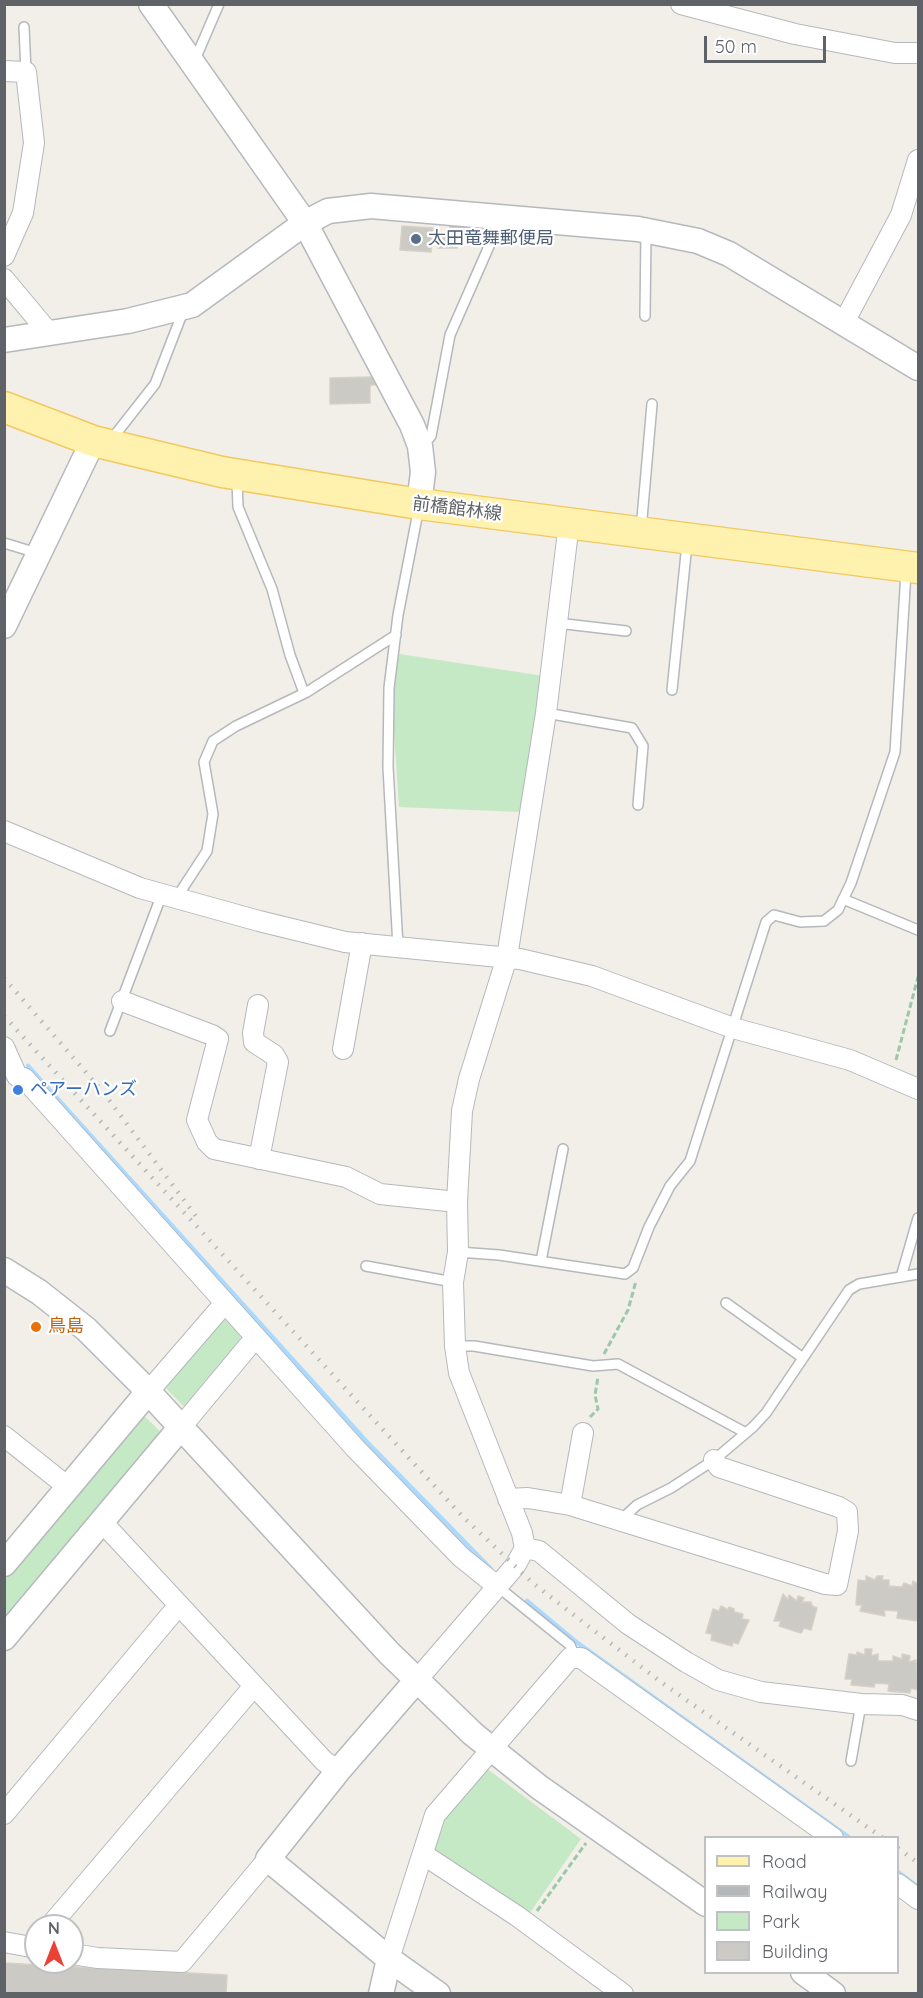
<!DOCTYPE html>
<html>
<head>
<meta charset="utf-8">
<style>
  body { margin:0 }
  #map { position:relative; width:923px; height:1998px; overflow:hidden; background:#f1efe8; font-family:Quicksand,sans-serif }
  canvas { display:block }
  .frame { position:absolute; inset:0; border:6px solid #5f6368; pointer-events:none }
  .legend { position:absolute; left:704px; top:1836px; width:195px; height:138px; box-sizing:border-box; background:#fff; border:2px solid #bfc1c3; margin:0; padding:8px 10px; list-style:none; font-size:18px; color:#5f6368 }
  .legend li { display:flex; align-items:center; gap:12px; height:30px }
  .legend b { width:30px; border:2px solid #bfc1c3 }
  .north { position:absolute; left:24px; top:1914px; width:60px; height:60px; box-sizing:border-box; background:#fff; border:2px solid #bfc1c3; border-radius:50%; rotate:0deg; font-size:16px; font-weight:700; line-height:24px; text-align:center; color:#5f6368 }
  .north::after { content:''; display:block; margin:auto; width:21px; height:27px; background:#ea4335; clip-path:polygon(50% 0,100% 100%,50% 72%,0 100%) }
  .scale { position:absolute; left:704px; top:36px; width:122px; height:27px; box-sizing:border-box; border:3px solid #5f6368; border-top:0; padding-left:8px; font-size:18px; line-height:21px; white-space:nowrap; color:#5f6368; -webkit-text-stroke:4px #fff; paint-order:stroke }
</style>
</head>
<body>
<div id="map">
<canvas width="923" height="1998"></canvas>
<div class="frame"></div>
<ul class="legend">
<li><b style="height:8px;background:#fff2af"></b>Road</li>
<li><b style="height:8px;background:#b6b7b8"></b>Railway</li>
<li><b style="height:16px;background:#c5e8c5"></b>Park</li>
<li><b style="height:16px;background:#cccac5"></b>Building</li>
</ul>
<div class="north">N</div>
<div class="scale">50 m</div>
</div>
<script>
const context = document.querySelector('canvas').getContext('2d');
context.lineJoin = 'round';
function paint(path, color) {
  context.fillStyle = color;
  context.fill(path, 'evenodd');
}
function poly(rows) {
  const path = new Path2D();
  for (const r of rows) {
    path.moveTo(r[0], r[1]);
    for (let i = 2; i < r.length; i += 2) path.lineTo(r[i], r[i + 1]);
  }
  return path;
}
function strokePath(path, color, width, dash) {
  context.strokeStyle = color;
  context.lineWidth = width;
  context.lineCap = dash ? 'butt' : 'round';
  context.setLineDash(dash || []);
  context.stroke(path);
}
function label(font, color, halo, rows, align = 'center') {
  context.font = font + ' Quicksand,"Noto Sans JP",sans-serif';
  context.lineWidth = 4.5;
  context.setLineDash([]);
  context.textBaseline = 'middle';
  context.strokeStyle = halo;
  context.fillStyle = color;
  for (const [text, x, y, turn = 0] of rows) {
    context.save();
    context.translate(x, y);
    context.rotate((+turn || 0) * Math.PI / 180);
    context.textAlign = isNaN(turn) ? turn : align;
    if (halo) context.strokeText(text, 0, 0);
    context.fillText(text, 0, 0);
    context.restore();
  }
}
const green = poly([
  [399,654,544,676,522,812,399,807,392,702],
  [224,1317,244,1339,187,1410,162,1384],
  [139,1411,166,1437,5,1630,5,1574],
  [486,1768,581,1839,527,1917,436,1852,434,1846,441,1821]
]);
const stream = poly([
  [28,1066,367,1442,491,1569],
  [527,1601,575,1641,850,1838],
  [898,1872,918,1887]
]);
const building = poly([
  [402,226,433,228,431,252,400,250,402,226],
  [450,226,465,227,465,230,471,230,470,239,457,238,457,248,438,248,439,232,449,233,450,226],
  [372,377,378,385,370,385,370,403,330,404,330,378,372,377],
  [866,1576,875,1580,877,1576,883,1576,882,1580,889,1580,889,1586,902,1587,904,1583,912,1586,913,1581,918,1584,918,1621,897,1618,898,1611,884,1610,885,1616,860,1611,862,1605,856,1605,858,1580,866,1581,866,1576],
  [783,1594,788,1600,789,1595,797,1601,798,1596,804,1598,802,1602,811,1602,812,1606,817,1608,811,1630,804,1628,801,1633,779,1626,781,1621,774,1621,783,1594],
  [721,1606,728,1610,729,1607,734,1609,734,1612,743,1614,742,1619,749,1620,738,1644,733,1642,732,1646,711,1640,712,1634,706,1633,713,1609,719,1611,721,1606],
  [865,1649,872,1649,871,1656,878,1654,878,1661,893,1661,893,1656,902,1659,902,1654,910,1656,909,1662,916,1660,918,1690,911,1688,910,1693,888,1691,889,1684,875,1683,874,1687,851,1685,852,1679,845,1679,849,1654,857,1655,857,1652,865,1655,865,1649],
  [4,1963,227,1975,226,1994,4,1994,4,1963]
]);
const path = poly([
  [896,1060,918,977],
  [604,1354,628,1310,636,1281],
  [590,1417,598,1409,595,1395,598,1377],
  [537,1911,586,1843]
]);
const service = poly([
  [24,27,26,72],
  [194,62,219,4],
  [645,316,646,232],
  [111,440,155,384,184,309],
  [422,447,431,436,450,335,501,219],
  [237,480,238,507,272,589,290,655,304,693],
  [641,530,652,404],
  [4,543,37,553],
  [557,623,626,631],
  [672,690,687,544],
  [546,713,632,728,643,746,638,805],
  [177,897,207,851,213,814,204,762,213,741,236,726,307,692,396,635],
  [843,899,918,930],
  [398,947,388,767,389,688,398,615,419,507],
  [110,1031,162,894],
  [458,1252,499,1255,625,1274,633,1268,649,1227,670,1186,690,1161,766,922,774,915,800,922,824,921,838,910,851,883,895,752,906,572],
  [541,1261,563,1149],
  [366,1266,453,1282],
  [901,1277,918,1218],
  [726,1303,803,1358],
  [455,1346,474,1346,593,1366,618,1364,746,1433],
  [622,1519,637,1505,671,1488,714,1460,753,1427,766,1413,849,1290,859,1284,918,1274],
  [497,1586,570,1645,575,1657],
  [851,1761,861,1704]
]);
const minor = poly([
  [681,4,795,34,895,53,918,53],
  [4,71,26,72,34,143,23,213,4,256],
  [4,279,49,333],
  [843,324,901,215,918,160],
  [4,831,140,888,259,921,345,942,520,959,592,976,733,1028,850,1060,918,1089],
  [122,1001,212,1035,218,1039,197,1120,207,1142,214,1149,346,1177,380,1194,457,1202],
  [258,1005,253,1033,254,1042,274,1055,278,1062,259,1159],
  [4,1047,17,1076,24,1078,355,1448,461,1557,497,1586],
  [343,1049,362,943],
  [148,1392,224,1304],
  [181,1427,256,1337],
  [4,1436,68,1487],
  [508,1499,528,1498,570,1505,825,1584,837,1585,848,1531,847,1512,839,1507,719,1467,714,1460],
  [570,1505,583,1433],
  [102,1522,324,1761,338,1771],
  [525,1548,539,1551,628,1624,686,1662,718,1680,761,1692,861,1704,902,1705,918,1710],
  [416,1681,515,1566,525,1548,522,1533,459,1373,455,1346,453,1282,458,1252,457,1202,462,1111,469,1079,507,957,546,713,569,523],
  [4,1814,179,1605],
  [424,1855,517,1916,623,1994],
  [898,1884,918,1899],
  [50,1926,254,1686],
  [4,1942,36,1948],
  [72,1954,98,1958,182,1962,268,1859],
  [389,1959,435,1815,570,1658,581,1658,833,1838]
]);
const tertiary = poly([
  [151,4,305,223,412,425,420,446,423,472,419,504],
  [4,340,128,321,192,305,305,223,328,211,371,206,638,229,698,241,729,254,918,368],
  [4,626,93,441],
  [4,1270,39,1292,86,1329,143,1386,389,1653,473,1734,539,1787,706,1904],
  [4,1564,148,1392],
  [4,1638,181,1427],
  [416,1681,338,1771,268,1859,389,1959,438,1994],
  [803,1972,833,1994],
  [381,1994,389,1959]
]);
const primary = poly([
  [4,407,93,441,222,472,419,504,918,568]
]);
const rail = poly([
  [4,978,103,1092,198,1219],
  [4,1016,463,1517,534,1584,588,1626,665,1685,883,1838],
  [898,1848,918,1863]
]);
const markers = [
  [416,239,6,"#5c6f8a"],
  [18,1090,6,"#3f7fe0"],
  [36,1327,6,"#e8710a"]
];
const serviceNames = [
  ["太田竜舞郵便局",428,239]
];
const streetNames = [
  ["前橋館林線",457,509,7]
];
const shopNames = [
  ["ペアーハンズ",30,1090]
];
const foodNames = [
  ["鳥島",48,1327]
];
paint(green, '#c5e8c5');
strokePath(stream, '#aadaff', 4.5);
paint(building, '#cccac5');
strokePath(building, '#d6d1c6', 1.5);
strokePath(service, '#b5b8bc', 12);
strokePath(minor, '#b5b8bc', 22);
strokePath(tertiary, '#b5b8bc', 27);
strokePath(primary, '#f2c960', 33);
strokePath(path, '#9cc7a9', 3, [6, 3]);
strokePath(service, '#fff', 9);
strokePath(minor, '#fff', 20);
strokePath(tertiary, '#fff', 24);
strokePath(primary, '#fff2af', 30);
strokePath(rail, '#b6b7b8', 4.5, [1.5, 8]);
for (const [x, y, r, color] of markers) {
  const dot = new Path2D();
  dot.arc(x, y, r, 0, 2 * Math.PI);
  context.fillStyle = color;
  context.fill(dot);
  strokePath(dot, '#fff', 2);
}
label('18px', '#4e5e75', '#fff', serviceNames, 'left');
label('18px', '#5f6368', '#fff', streetNames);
label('18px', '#366cbe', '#fff', shopNames, 'left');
label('18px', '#c56008', '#fff', foodNames, 'left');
</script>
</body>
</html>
